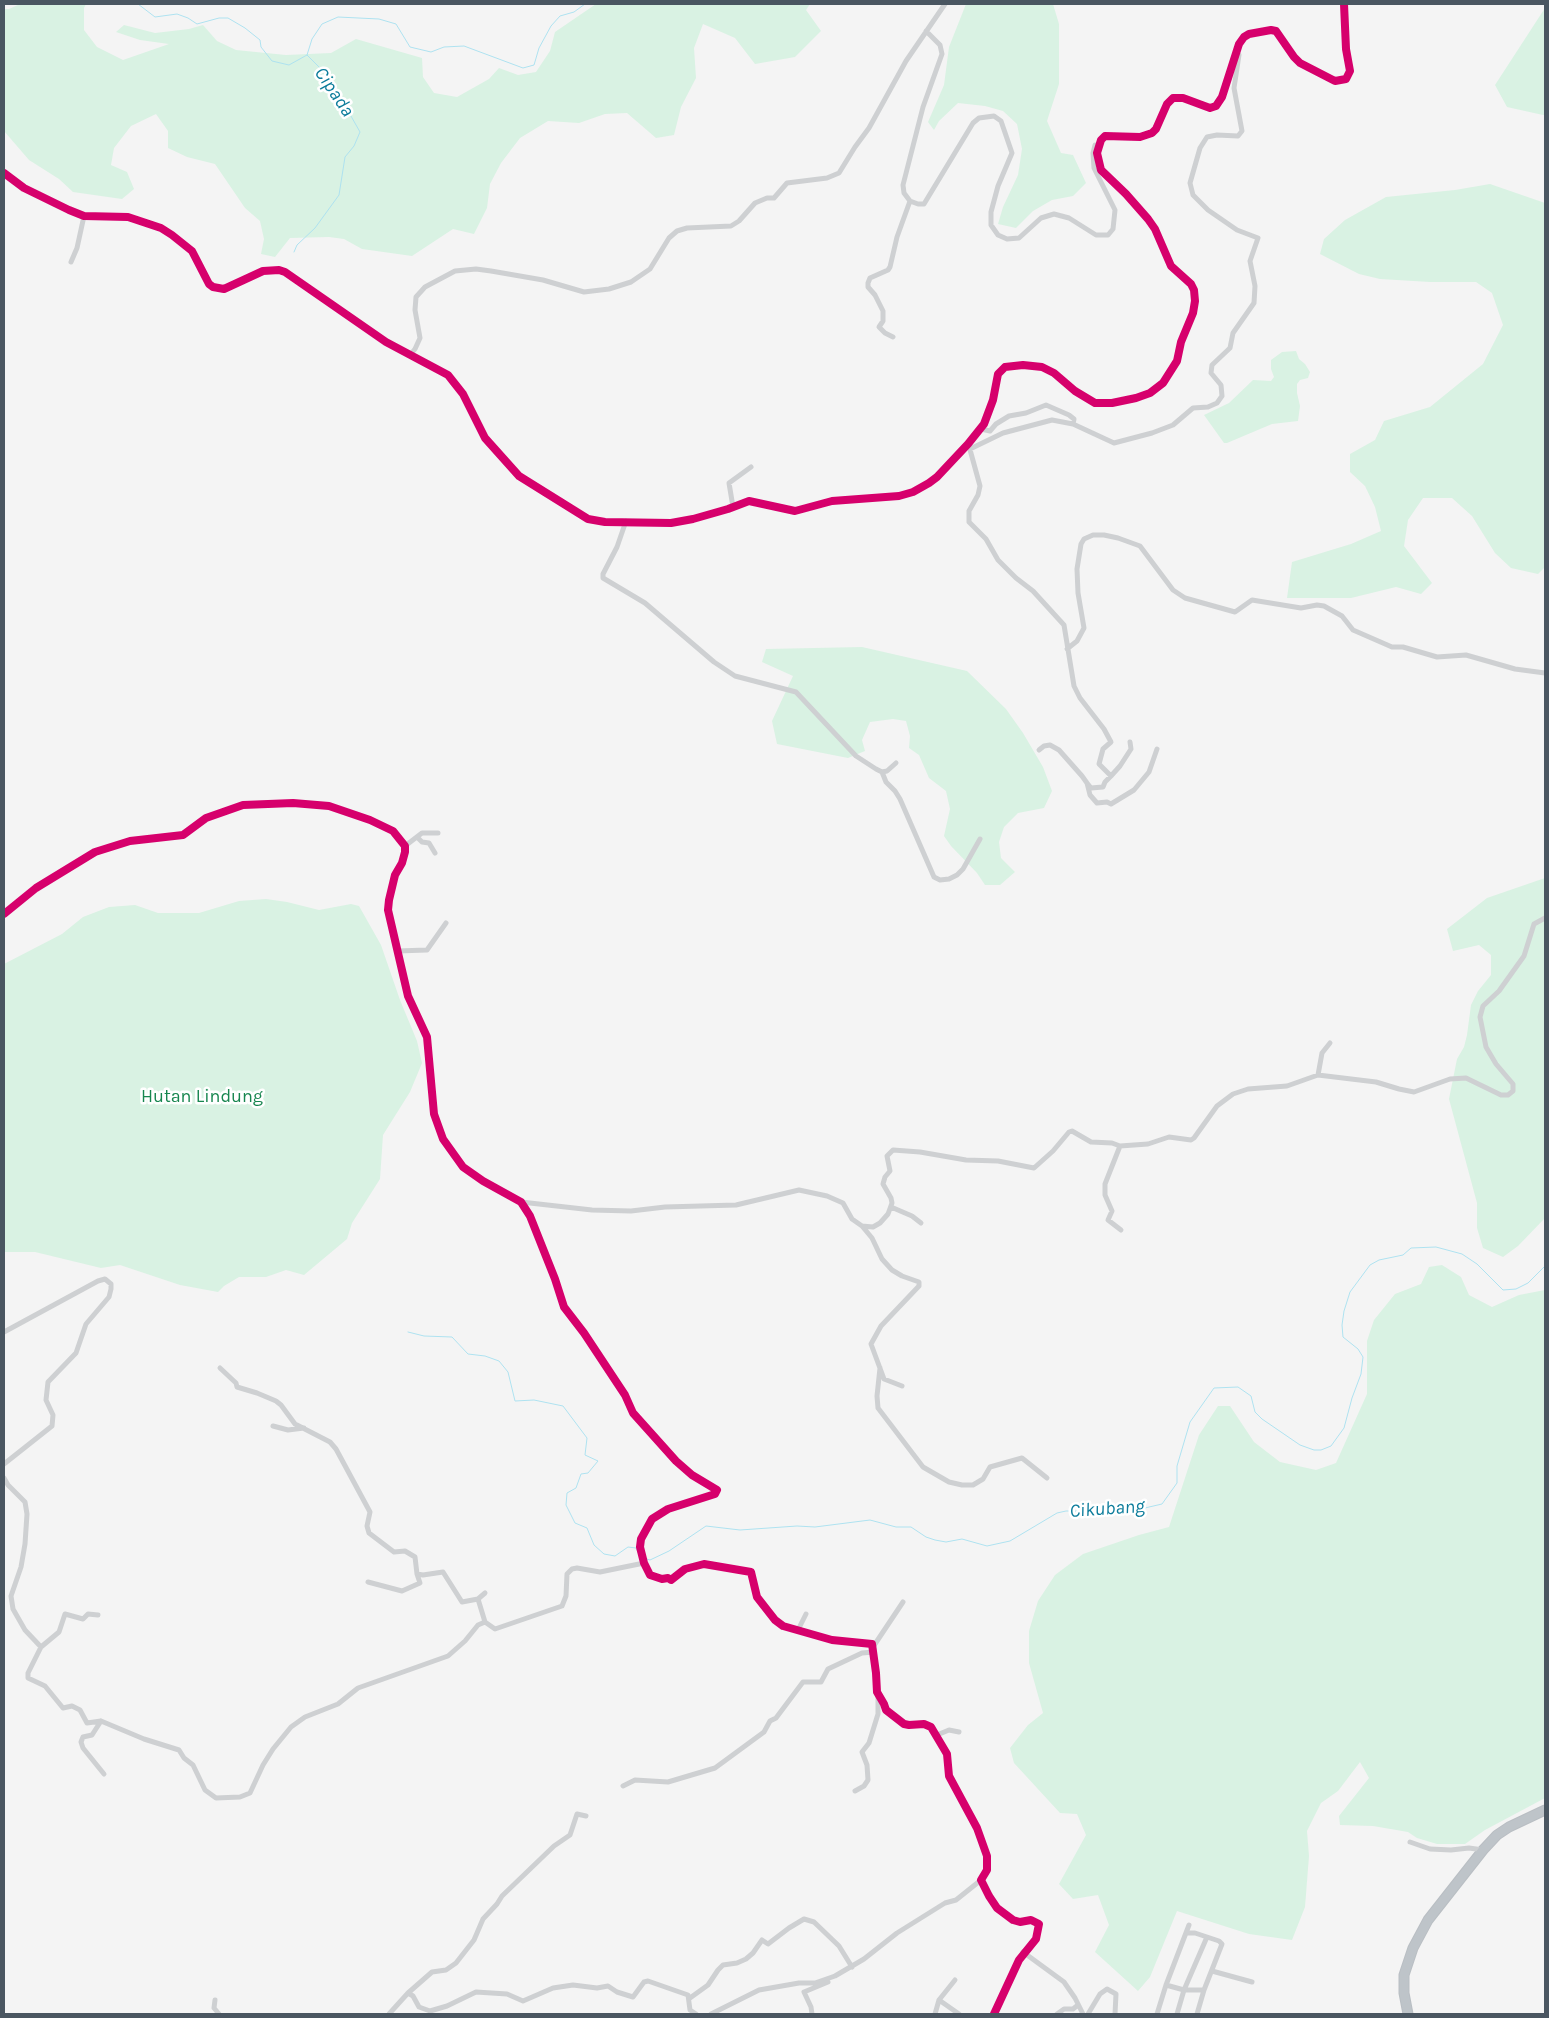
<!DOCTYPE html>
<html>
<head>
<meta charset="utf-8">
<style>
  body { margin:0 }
  #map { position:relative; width:1549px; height:2018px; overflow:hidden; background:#f4f4f4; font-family:Karla,sans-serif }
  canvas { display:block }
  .frame { position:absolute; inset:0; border:5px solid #4a5661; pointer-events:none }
</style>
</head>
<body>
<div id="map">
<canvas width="1549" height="2018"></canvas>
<div class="frame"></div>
</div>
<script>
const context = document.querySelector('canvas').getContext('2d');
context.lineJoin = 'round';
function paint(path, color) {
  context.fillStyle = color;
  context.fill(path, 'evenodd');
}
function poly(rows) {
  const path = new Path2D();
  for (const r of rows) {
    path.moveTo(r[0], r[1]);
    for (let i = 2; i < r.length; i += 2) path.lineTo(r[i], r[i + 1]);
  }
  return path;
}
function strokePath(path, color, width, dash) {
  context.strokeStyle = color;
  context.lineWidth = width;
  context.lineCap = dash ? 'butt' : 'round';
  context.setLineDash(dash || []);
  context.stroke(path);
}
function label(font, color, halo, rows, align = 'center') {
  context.font = font + ' Karla,sans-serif';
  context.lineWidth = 5;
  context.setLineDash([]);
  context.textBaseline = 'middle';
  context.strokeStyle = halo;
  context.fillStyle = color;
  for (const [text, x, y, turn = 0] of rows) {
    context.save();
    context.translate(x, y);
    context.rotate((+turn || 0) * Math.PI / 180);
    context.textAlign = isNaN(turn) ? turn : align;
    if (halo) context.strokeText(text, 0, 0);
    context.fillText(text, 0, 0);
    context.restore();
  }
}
const green = poly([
  [20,4,86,4,84,8,84,30,97,47,123,60,169,44,140,40,116,32,124,25,155,33,189,29,203,25,217,41,236,50,286,55,331,53,356,39,422,58,423,77,434,93,457,97,489,79,499,68,518,75,536,72,550,51,555,32,596,4,810,4,806,10,821,31,795,57,755,64,735,38,703,24,694,48,696,78,681,107,674,135,656,138,627,113,605,114,579,123,548,121,520,138,501,163,490,184,487,208,474,234,453,229,412,256,362,249,344,239,329,237,290,238,275,257,261,254,264,239,260,221,245,208,215,164,187,157,168,148,168,131,156,114,131,126,114,148,111,165,127,172,134,189,122,199,73,192,59,179,29,160,4,131,4,9,9,9],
  [966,4,1053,4,1059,24,1059,84,1047,121,1061,153,1073,155,1086,183,1073,196,1052,200,1033,211,1016,228,998,224,1003,207,1018,175,1022,149,1017,124,1003,111,985,106,958,103,939,121,934,130,928,122,944,85,949,47],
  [1545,8,1545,115,1543,115,1507,107,1495,85],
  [1490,184,1545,203,1545,567,1538,574,1511,568,1495,553,1472,516,1452,498,1423,498,1408,520,1404,546,1432,583,1421,594,1396,587,1351,598,1287,598,1292,562,1351,544,1381,531,1375,507,1365,486,1350,472,1350,454,1375,440,1384,421,1430,407,1483,364,1503,325,1492,293,1476,282,1430,282,1380,279,1359,274,1320,254,1324,239,1345,220,1386,197,1455,190],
  [1296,351,1299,359,1305,364,1310,372,1308,378,1300,380,1297,384,1297,393,1300,406,1298,421,1272,424,1227,443,1224,443,1204,415,1229,403,1253,380,1271,381,1274,377,1271,369,1271,360,1282,352],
  [862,647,967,671,1006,709,1023,733,1043,767,1052,791,1044,808,1018,813,1004,827,999,842,1001,858,1015,872,1000,885,985,885,977,873,951,846,944,836,950,809,946,791,929,778,919,755,909,748,910,736,906,721,893,719,870,722,862,740,865,751,848,758,777,744,772,721,793,676,762,662,766,649],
  [1545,878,1545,1218,1518,1246,1503,1257,1483,1248,1477,1228,1477,1203,1449,1099,1457,1059,1464,1047,1467,1035,1471,1005,1478,991,1491,975,1491,955,1479,945,1453,951,1447,929,1487,898],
  [266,899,287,902,319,910,351,904,359,906,381,945,400,1000,417,1041,422,1063,410,1092,383,1135,380,1179,352,1223,347,1239,304,1275,286,1270,266,1277,239,1277,224,1286,218,1292,180,1285,120,1265,101,1268,35,1252,4,1252,4,964,62,934,83,917,109,907,135,905,158,913,199,913,239,901],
  [1442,1265,1461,1277,1469,1295,1492,1307,1519,1295,1545,1290,1545,1798,1485,1830,1465,1844,1437,1844,1417,1838,1408,1832,1373,1826,1340,1825,1339,1816,1369,1778,1360,1762,1338,1791,1321,1803,1307,1831,1309,1856,1305,1907,1292,1940,1249,1934,1177,1911,1150,1977,1138,1991,1095,1952,1109,1925,1098,1895,1073,1899,1059,1884,1086,1835,1077,1814,1060,1813,1014,1763,1010,1748,1028,1725,1043,1713,1029,1663,1029,1631,1038,1601,1055,1575,1083,1554,1139,1535,1169,1527,1199,1435,1218,1406,1230,1406,1254,1442,1280,1462,1316,1470,1336,1463,1367,1394,1367,1341,1374,1320,1395,1294,1421,1284,1429,1267]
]);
const stream = poly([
  [138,4,155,17,177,14,188,18,197,24,219,18,228,18,245,28,260,40,261,47,272,61,289,65,307,55],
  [294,252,297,245,315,228,339,195,345,157,354,146,360,132,343,102,332,90,327,75,307,55,312,39,322,24,338,17,379,19,396,24,410,47,431,52,444,47,464,46,523,68,534,65,539,48,551,26,560,16,574,12,585,4],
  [408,1332,424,1336,452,1337,468,1354,485,1356,499,1361,508,1372,515,1401,534,1400,563,1406,587,1438,585,1455,598,1461,588,1473,581,1474,576,1488,567,1493,566,1505,575,1523,587,1528,594,1545,604,1554,615,1556,628,1547,636,1548,640,1557],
  [644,1558,650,1560,669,1551,706,1526,740,1530,797,1526,815,1527,870,1520,896,1527,911,1527,926,1537,935,1540,946,1542,962,1539,987,1546,1010,1541,1057,1513,1066,1511,1132,1511,1162,1504,1177,1483,1177,1466,1190,1422,1214,1388,1238,1387,1251,1396,1255,1412,1262,1419,1300,1445,1314,1450,1321,1450,1331,1446,1344,1428,1352,1398,1361,1374,1363,1357,1358,1349,1343,1337,1342,1325,1344,1311,1350,1292,1370,1265,1379,1260,1403,1255,1411,1248,1436,1247,1462,1254,1477,1264,1503,1290,1516,1289,1528,1283,1545,1266]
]);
const street = poly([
  [926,31,940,45,942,54,923,107,903,185,904,193,910,201,918,204,924,204,973,123,979,118,994,116,1001,121,1012,153,998,186,991,212,991,225,998,235,1007,239,1019,238,1041,218,1054,214,1069,218,1096,235,1108,235,1113,229,1115,210,1094,168,1093,153,1095,145],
  [4,173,24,188,69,210,84,216,128,217,161,228,172,235,192,251,209,284,213,287,224,289,263,271,279,270,285,272,386,342,448,375,463,394,485,438,519,476,588,519,605,522,671,523,693,519,728,509,749,501,795,511,832,501,899,496,913,492,929,483,937,477,968,444,984,424,993,400,998,374,1005,367,1023,365,1042,367,1054,373,1075,391,1095,403,1112,403,1136,398,1150,393,1163,383,1177,361,1181,342,1193,313,1195,301,1194,290,1191,284,1171,266,1155,229,1148,219,1126,194,1101,170,1097,153,1101,140,1105,136,1140,137,1152,133,1156,129,1167,104,1173,98,1183,98,1210,108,1216,106,1222,97,1239,44,1244,37,1249,34,1271,30,1276,31,1294,57,1300,63,1335,81,1346,79,1350,71,1346,49,1344,4],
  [71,262,77,248,84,216],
  [893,337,885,333,879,327,883,321,883,311,875,295,868,287,868,283,870,278,888,270,890,267,897,237,910,201],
  [410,355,415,349,420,338,415,310,416,297,425,287,455,271,476,269,491,271,543,280,584,292,609,289,631,282,650,269,669,238,677,231,687,228,731,226,739,221,755,203,767,198,774,198,787,183,827,178,839,173,855,147,869,128,906,61,945,4],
  [981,429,990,431,996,424,1009,416,1026,413,1046,405,1069,415,1074,419,1073,424],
  [969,446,980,486,978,495,969,511,969,522,986,539,998,560,1016,578,1033,591,1064,625,1074,686,1080,698,1104,729,1111,742,1103,749,1099,764,1111,776,1120,766,1131,749,1130,742],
  [970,449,1003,433,1052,420,1073,424,1114,443,1152,433,1173,425,1193,408,1208,407,1217,403,1222,396,1221,385,1211,373,1212,365,1230,348,1233,333,1254,303,1255,286,1250,261,1258,238,1237,230,1208,210,1193,195,1190,183,1200,148,1207,137,1217,135,1238,136,1242,131,1234,88,1239,55],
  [733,507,729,483,751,467],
  [626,521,617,547,603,574,603,578,645,603,714,662,735,676,796,692,856,756,876,769,882,772,887,771,896,763],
  [1067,649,1077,641,1084,628,1078,593,1077,569,1081,544,1084,539,1093,535,1104,535,1118,538,1140,546,1173,590,1185,598,1235,612,1252,600,1301,608,1317,605,1324,606,1342,616,1353,630,1392,647,1403,647,1437,657,1466,655,1515,669,1545,673],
  [1039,750,1044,746,1050,745,1059,750,1082,776,1087,783,1090,795,1097,803,1107,802,1111,804,1134,790,1149,772,1157,749],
  [882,772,886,782,895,791,900,799,934,877,940,880,949,879,957,875,963,869,980,839],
  [1087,783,1091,788,1103,787,1105,782,1111,776],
  [417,837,422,842,429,843,435,853],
  [405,846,422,833,438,833],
  [4,914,36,888,95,852,130,841,183,835,206,818,243,805,293,803,329,806,370,820,393,831,405,846,405,852,402,863,395,875,389,900,388,910,408,996,427,1037,434,1114,443,1139,463,1167,483,1181,521,1202,530,1216,555,1279,564,1307,584,1333,625,1395,633,1413,676,1461,692,1475,717,1490,715,1494,668,1509,652,1519,641,1539,640,1547,644,1563,650,1575,662,1579,668,1578,671,1580,685,1569,704,1564,751,1572,757,1597,775,1620,783,1626,832,1640,872,1644,876,1673,877,1692,884,1704,886,1710,904,1724,909,1725,924,1724,931,1727,947,1754,949,1776,977,1828,987,1856,987,1870,981,1880,989,1896,997,1908,1013,1920,1020,1922,1031,1920,1039,1924,1036,1939,1019,1960,994,2014],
  [397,951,427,950,446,923],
  [1318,1075,1322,1053,1330,1043],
  [1120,1146,1105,1184,1105,1195,1112,1211,1108,1220,1121,1230],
  [521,1202,592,1210,631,1211,665,1207,736,1205,799,1190,827,1196,843,1203,852,1219,862,1226,873,1227,880,1223,888,1214,892,1203,891,1198,883,1184,885,1177,890,1171,887,1156,893,1150,920,1152,966,1160,998,1161,1034,1168,1053,1151,1069,1132,1072,1131,1091,1142,1112,1143,1120,1146,1148,1144,1169,1137,1191,1140,1194,1138,1217,1106,1233,1094,1248,1089,1287,1086,1318,1075,1376,1082,1399,1089,1414,1092,1450,1079,1466,1078,1501,1095,1508,1095,1513,1091,1513,1084,1496,1064,1486,1047,1480,1017,1483,1006,1499,991,1524,956,1534,924,1545,918],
  [891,1207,912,1216,921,1223],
  [862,1226,872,1238,882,1259,892,1270,902,1276,919,1282,919,1286,881,1326,871,1344,884,1379,902,1386],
  [4,1332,98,1281,105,1279,111,1284,111,1289,109,1297,86,1324,76,1353,48,1382,46,1400,53,1415,52,1426,4,1464],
  [220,1368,236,1383,237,1387,257,1393,276,1401,281,1405,295,1424,330,1442,336,1449,370,1512,367,1526,369,1533,394,1552,405,1551,415,1557,417,1574,423,1575,443,1572,462,1602,478,1599,485,1622],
  [880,1368,877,1396,878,1408,923,1467,949,1482,962,1485,973,1485,983,1479,990,1467,1022,1458,1047,1478],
  [273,1426,288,1430,304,1428],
  [4,1478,8,1485,25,1502,27,1514,25,1544,21,1567,11,1596,13,1609,25,1630,41,1647,28,1673,28,1678,45,1686,63,1708,72,1706,80,1710,87,1723,101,1721,144,1739,179,1750,184,1758,193,1765,205,1790,216,1798,240,1797,250,1793,263,1765,273,1749,291,1727,305,1717,338,1704,358,1688,448,1656,465,1641,478,1625,485,1622,495,1629,562,1606,566,1596,567,1574,572,1569,577,1568,600,1572,644,1563],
  [368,1582,402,1591,420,1583,417,1574],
  [478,1599,485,1593],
  [798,1630,806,1614],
  [41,1647,59,1632,65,1614,83,1619,88,1614,98,1615],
  [873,1647,903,1602],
  [101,1721,92,1735,83,1737,81,1742,83,1748,104,1774],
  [937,1735,949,1730,959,1732],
  [623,1786,635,1780,668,1782,715,1768,764,1732,770,1721,776,1718,803,1682,821,1682,828,1669,862,1653,874,1652],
  [855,1791,864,1786,868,1780,867,1765,862,1752,869,1743,878,1714,878,1696],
  [1410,1842,1430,1849,1451,1850,1469,1848,1483,1850],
  [1186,1933,1195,1933,1219,1941,1222,1944,1204,1990,1197,2014],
  [1023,1952,1064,1982,1075,1998,1083,2014],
  [1212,1971,1252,1982],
  [1166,1985,1184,1990,1204,1990],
  [408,1993,432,1972,446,1970,456,1963,474,1940,483,1919,497,1904,502,1896,554,1846,570,1835,577,1814,586,1816],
  [690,1998,708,1985,718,1970,723,1965,737,1963,746,1959,753,1953,762,1940,768,1944,789,1928,804,1919,814,1922,839,1946,852,1967],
  [215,2000,214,2008,219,2014],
  [939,2000,959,2014],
  [389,2014,408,1993,413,1996,419,2007,430,2011,447,2006,476,1992,507,1994,523,2001,553,1988,573,1985,597,1988,608,1986,617,1992,633,1997,644,1982,648,1981,688,1995,690,2010,696,2014],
  [711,2014,759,1990,799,1983,815,1983,835,1976,864,1959,897,1933,945,1903,956,1900,981,1880],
  [812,2014,811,2007,804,1992,828,1982],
  [935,2014,939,2000,955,1980],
  [1057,2014,1064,2009,1073,2009,1078,2005],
  [1088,2014,1100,1994,1107,1989,1116,1994,1115,2014],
  [1157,2014,1166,1985,1189,1925],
  [1177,2014,1184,1990,1207,1937]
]);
const highway = poly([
  [1408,2014,1404,1993,1404,1975,1413,1948,1428,1920,1483,1850,1497,1835,1509,1827,1545,1810]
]);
const cycleway = poly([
  [4,173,24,188,69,210,84,216,128,217,161,228,172,235,192,251,209,284,213,287,224,289,263,271,279,270,285,272,386,342,448,375,463,394,485,438,519,476,588,519,605,522,671,523,693,519,728,509,749,501,795,511,832,501,899,496,913,492,929,483,937,477,968,444,984,424,993,400,998,374,1005,367,1023,365,1042,367,1054,373,1075,391,1095,403,1112,403,1136,398,1150,393,1163,383,1177,361,1181,342,1193,313,1195,301,1194,290,1191,284,1171,266,1155,229,1148,219,1126,194,1101,170,1097,153,1101,140,1105,136,1140,137,1152,133,1156,129,1167,104,1173,98,1183,98,1210,108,1216,106,1222,97,1239,44,1244,37,1249,34,1271,30,1276,31,1294,57,1300,63,1335,81,1346,79,1350,71,1346,49,1344,4],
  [4,914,36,888,95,852,130,841,183,835,206,818,243,805,293,803,329,806,370,820,393,831,405,846,405,852,402,863,395,875,389,900,388,910,408,996,427,1037,434,1114,443,1139,463,1167,483,1181,521,1202,530,1216,555,1279,564,1307,584,1333,625,1395,633,1413,676,1461,692,1475,717,1490,715,1494,668,1509,652,1519,641,1539,640,1547,644,1563,650,1575,662,1579,668,1578,671,1580,685,1569,704,1564,751,1572,757,1597,775,1620,783,1626,832,1640,872,1644,876,1673,877,1692,884,1704,886,1710,904,1724,909,1725,924,1724,931,1727,947,1754,949,1776,977,1828,987,1856,987,1870,981,1880,989,1896,997,1908,1013,1920,1020,1922,1031,1920,1039,1924,1036,1939,1019,1960,994,2014]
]);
const parkNames = [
  ["Hutan Lindung",202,1097]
];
const waterNames = [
  ["Cipada",334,92,56],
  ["Cikubang",1107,1509,-4]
];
paint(green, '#d9f2e3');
strokePath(stream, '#aee2f0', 1);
strokePath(highway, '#b9bec3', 11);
strokePath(street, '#ced0d2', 5);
strokePath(highway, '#bec4c9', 9);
strokePath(cycleway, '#d6006c', 8);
label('18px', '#17864f', '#fff', parkNames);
label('italic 19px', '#0c7c9b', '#fff', waterNames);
</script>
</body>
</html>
